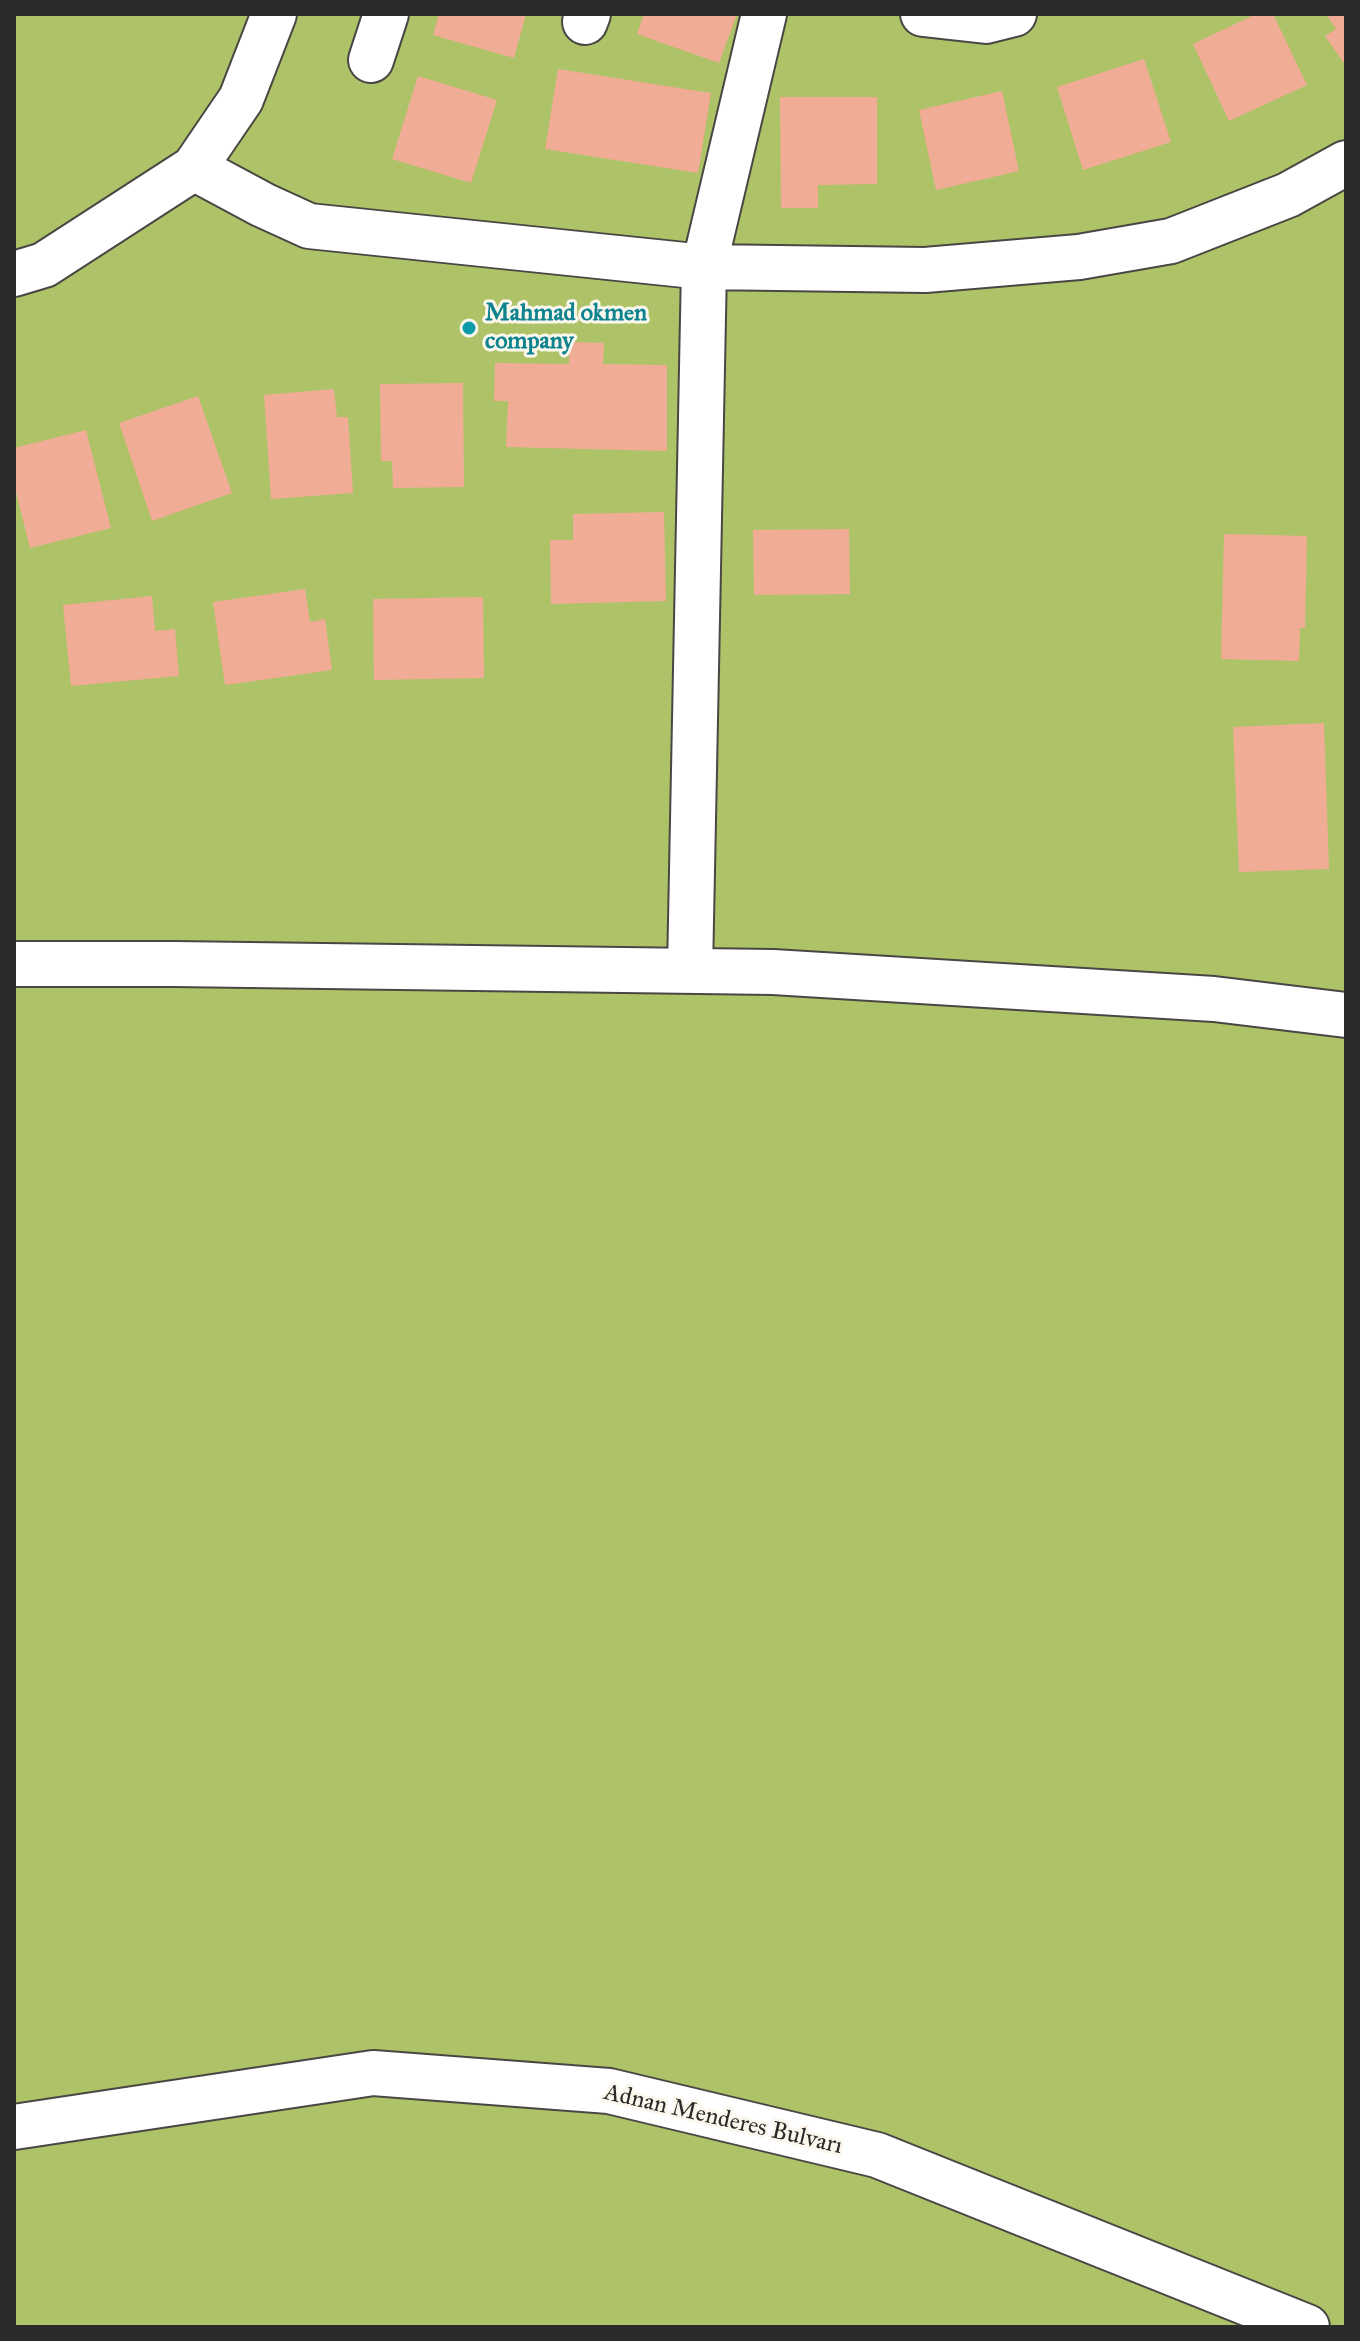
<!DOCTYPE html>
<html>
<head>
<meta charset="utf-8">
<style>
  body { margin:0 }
  #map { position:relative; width:1360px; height:2341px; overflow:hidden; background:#f1e5c9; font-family:"IM FELL Great Primer",serif }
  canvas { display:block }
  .frame { position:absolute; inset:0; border:16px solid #2b2b2b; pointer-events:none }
</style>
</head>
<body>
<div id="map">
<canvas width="1360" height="2341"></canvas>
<div class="frame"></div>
</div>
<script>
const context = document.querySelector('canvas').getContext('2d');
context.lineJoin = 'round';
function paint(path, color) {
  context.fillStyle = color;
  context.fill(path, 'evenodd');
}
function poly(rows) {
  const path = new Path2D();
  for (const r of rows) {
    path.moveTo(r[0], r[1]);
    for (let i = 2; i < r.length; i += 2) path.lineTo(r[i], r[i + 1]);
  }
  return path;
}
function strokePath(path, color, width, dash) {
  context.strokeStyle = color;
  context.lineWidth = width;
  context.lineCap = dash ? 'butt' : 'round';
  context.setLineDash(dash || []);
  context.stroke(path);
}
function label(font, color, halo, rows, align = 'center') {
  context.font = font + ' "IM FELL Great Primer",serif';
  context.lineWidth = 6;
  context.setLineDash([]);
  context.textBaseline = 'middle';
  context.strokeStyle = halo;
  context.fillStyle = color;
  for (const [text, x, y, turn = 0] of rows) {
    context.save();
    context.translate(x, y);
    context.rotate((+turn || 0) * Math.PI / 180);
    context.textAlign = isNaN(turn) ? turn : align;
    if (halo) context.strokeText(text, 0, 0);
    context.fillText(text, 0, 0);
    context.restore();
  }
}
const green = poly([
  [14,14,1346,14,1346,2327,14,2327]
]);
const building = poly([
  [439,14,526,14,514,58,433,35],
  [644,14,737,14,719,63,637,34],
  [1256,14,1273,14,1307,85,1229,121,1193,44],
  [1326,14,1346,14,1346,66,1325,36,1336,29],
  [1144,59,1171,142,1083,170,1057,87],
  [558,69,711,93,698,173,545,149],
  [418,76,497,100,471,183,392,159],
  [1002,91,1019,171,936,190,919,110],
  [780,97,877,97,877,184,818,185,818,208,781,208],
  [569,342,604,343,603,364,667,365,667,451,506,447,508,401,494,401,495,363,569,364],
  [463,383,464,487,393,488,392,461,381,461,380,384],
  [334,389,337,417,348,417,353,493,271,499,264,395],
  [198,396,232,493,152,521,119,423],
  [86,430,111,528,30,548,14,484,14,448],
  [664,512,666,601,551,604,550,540,573,540,573,514],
  [849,529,850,594,754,595,753,530],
  [1224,534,1307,536,1305,628,1300,628,1299,661,1221,659],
  [305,589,310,622,325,619,332,670,225,685,213,602],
  [152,596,155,631,175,629,179,676,71,686,63,605],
  [483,597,484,678,374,680,373,599],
  [1324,723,1329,869,1239,872,1233,727]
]);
const minor = poly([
  [923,14,986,21,1014,14],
  [585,22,588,14],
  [371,60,386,14],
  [194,168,263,205,309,226,704,267,925,270,1079,257,1171,241,1288,195,1346,163],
  [14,274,44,265,194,168,241,99,274,14],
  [14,964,174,964,773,972,1214,999,1346,1015],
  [690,971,704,267,764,14]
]);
const secondary = poly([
  [14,2127,373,2073,609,2091,877,2155,1307,2327]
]);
const markers = [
  [469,328,8,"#0f9aa8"]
];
const cultureNames = [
  ["Mahmad okmen",485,314],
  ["company",485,342]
];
const streetNames = [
  ["Adnan Menderes Bulvarı",723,2120,13]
];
paint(green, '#aec368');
paint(building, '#f1ac96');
strokePath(minor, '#494743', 48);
strokePath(secondary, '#494743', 48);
strokePath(minor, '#fff', 44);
strokePath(secondary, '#fff', 44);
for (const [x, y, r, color] of markers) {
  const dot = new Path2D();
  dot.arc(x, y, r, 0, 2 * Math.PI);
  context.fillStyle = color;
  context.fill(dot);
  strokePath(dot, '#fbf7ec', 3);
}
label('bold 24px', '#0d838f', '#fbf7ec', cultureNames, 'left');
label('24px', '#2b2b2b', '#fbf7ec', streetNames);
</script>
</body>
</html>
